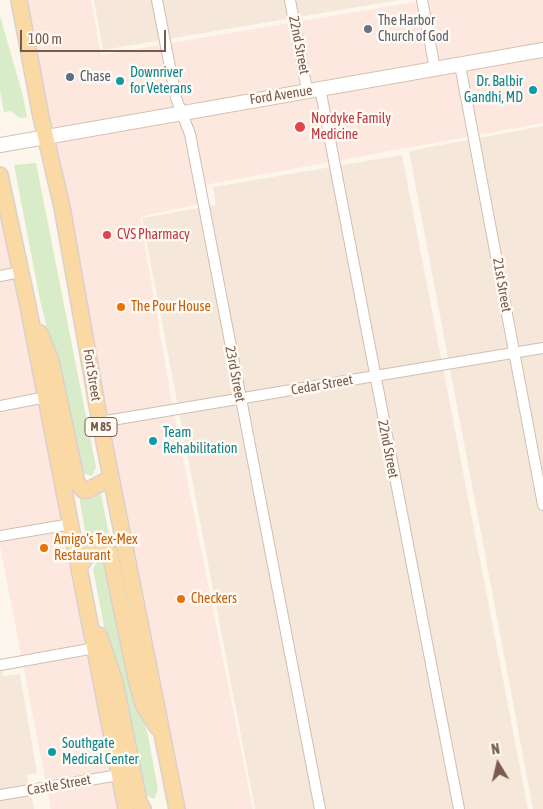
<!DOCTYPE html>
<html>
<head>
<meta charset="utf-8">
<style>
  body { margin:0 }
  #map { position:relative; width:543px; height:809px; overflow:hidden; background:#fdf6ec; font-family:"Asap Condensed",sans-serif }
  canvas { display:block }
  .north { position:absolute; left:473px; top:739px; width:50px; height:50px; -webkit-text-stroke:4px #fffaf3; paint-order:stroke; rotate:351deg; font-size:14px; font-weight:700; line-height:20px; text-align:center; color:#7a5c4d }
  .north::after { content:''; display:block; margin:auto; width:18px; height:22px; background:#7a5c4d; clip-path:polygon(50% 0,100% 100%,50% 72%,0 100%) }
  .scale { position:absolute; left:20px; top:30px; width:146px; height:22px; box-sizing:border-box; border:2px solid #7a5c4d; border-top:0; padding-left:6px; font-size:15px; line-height:18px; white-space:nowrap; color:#7a5c4d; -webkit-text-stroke:4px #fffaf3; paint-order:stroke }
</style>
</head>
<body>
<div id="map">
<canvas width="543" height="809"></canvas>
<div class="north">N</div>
<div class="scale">100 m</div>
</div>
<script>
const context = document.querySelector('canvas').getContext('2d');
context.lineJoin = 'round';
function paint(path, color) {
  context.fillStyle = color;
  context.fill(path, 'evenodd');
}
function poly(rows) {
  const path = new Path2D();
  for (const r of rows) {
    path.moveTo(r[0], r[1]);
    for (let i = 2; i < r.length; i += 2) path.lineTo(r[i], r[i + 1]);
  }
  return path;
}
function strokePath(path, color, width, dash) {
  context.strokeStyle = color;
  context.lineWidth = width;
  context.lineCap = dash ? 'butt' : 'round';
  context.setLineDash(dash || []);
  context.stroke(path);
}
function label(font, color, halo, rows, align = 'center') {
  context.font = font + ' "Asap Condensed",sans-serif';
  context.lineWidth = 5;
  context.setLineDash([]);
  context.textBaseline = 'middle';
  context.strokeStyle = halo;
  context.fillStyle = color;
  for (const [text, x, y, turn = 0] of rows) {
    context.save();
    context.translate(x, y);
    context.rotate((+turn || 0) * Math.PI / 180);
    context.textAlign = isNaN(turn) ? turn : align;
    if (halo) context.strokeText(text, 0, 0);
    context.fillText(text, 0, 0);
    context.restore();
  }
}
const residential = poly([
  [94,0,399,0,103,50],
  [543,126,543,809,533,809,409,151],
  [402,155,528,809,255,809,142,218,216,205,213,187],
  [0,660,3,676,20,674,37,773,27,775,34,809,0,809]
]);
const commercial = poly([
  [19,0,91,0,101,55,427,0,543,0,543,123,199,186,202,203,140,217,171,398,253,809,177,809],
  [0,175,126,809,51,809,0,546]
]);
const green = poly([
  [0,16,23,96,27,117,20,118,10,111,4,112,0,91],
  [36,163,96,467,92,476,85,474,81,470,40,300,14,165],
  [101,494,110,540,102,538,87,542,79,496,88,498],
  [99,560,105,564,133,684,148,735,158,790,154,799,147,796,143,791,119,680,104,626,93,569,97,561]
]);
const street = poly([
  [157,0,176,98,190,134,320,809],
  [290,0,307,90],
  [422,0,435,69],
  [460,65,543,505],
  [320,88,459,809],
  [0,276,20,272],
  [0,406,46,397],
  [100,422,543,348],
  [0,536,71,524],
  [0,665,95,648],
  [0,795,119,775]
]);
const secondary = poly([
  [0,145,543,50]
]);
const primary = poly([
  [19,0,41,117,62,207,100,422,177,809],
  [0,175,27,301,126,809],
  [40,333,51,361,77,483,83,490,88,490,111,478],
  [79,567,90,552,99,548,105,548,110,553,136,679,143,704,157,727],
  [99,635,115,682,139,802,143,809]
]);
const markers = [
  [368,29,5,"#6b7280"],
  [70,77,5,"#5c6f8a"],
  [120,81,5,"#0f9aa8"],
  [533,90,5,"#0f9aa8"],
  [300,127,6,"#e0444e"],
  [107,235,5,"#e0444e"],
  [121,307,5,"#e8710a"],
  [153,441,5,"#0f9aa8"],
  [44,548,5,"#e8710a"],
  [181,599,5,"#e8710a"],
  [52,752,5,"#0f9aa8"]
];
const shields = [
  [101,427,32]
];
const shieldNames = [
  ["M 85",101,427]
];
const worshipNames = [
  ["The Harbor",378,21],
  ["Church of God",378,37]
];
const streetNames = [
  ["22nd Street",299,45,79],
  ["Ford Avenue",281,95,-9],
  ["21st Street",502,285,80],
  ["23rd Street",235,374,79],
  ["Fort Street",92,375,81],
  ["Cedar Street",322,385,-10],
  ["22nd Street",388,449,79],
  ["Castle Street",59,785,-10]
];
const cultureNames = [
  ["Downriver",130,73],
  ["for Veterans",130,89],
  ["Dr. Balbir",523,82,"right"],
  ["Gandhi, MD",523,98,"right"],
  ["Team",163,433],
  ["Rehabilitation",163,449],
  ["Southgate",62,744],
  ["Medical Center",62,760]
];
const serviceNames = [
  ["Chase",80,77]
];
const healthNames = [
  ["Nordyke Family",311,119],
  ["Medicine",311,135],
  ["CVS Pharmacy",117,235]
];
const foodNames = [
  ["The Pour House",131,307],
  ["Amigo’s Tex-Mex",54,540],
  ["Restaurant",54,556],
  ["Checkers",191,599]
];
paint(residential, '#f5e8da');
paint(commercial, '#fde8e0');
paint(green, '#d8ecc9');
strokePath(street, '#d1beb0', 12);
strokePath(secondary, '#d6c0b0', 16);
strokePath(primary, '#dad1cd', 18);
strokePath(street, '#fff', 10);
strokePath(secondary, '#fff', 14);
strokePath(primary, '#fbd9a5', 15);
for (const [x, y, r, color] of markers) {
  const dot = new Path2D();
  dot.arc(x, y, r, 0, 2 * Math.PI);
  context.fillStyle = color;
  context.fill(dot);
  strokePath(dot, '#fffaf3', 2);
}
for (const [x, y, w] of shields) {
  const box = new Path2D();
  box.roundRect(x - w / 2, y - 9.5, w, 19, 4);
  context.fillStyle = '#fffaf3';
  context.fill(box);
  strokePath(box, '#7a5c4d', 1);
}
label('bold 12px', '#7a5c4d', null, shieldNames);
label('14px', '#5b616d', '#fffaf3', worshipNames, 'left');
label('14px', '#7a5c4d', '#fffaf3', streetNames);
label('14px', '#0d838f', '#fffaf3', cultureNames, 'left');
label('14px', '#4e5e75', '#fffaf3', serviceNames, 'left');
label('14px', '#be3a42', '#fffaf3', healthNames, 'left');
label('14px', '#c56008', '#fffaf3', foodNames, 'left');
</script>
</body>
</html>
